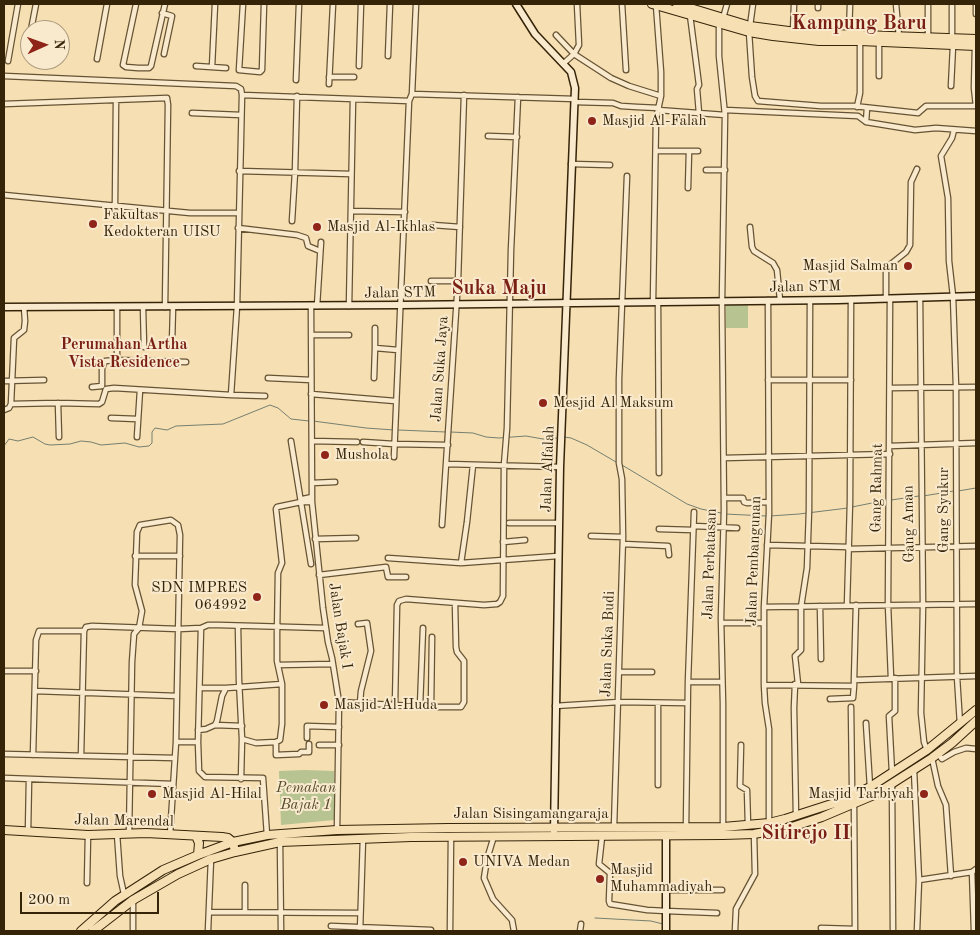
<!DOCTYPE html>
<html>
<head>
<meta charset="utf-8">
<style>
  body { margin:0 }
  #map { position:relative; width:980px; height:935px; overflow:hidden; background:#f6dfb3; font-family:"Old Standard TT",serif }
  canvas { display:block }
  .frame { position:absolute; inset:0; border:5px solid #362409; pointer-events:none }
  .north { position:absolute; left:20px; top:20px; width:50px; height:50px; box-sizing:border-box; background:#f9eace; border:1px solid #ab9b7f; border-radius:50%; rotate:88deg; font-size:14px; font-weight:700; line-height:20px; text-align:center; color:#362409 }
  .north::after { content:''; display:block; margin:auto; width:18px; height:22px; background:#8f2418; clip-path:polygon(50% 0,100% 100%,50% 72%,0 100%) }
  .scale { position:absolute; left:20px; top:892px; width:139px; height:22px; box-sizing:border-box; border:2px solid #362409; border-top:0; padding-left:6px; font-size:15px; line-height:18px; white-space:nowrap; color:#362409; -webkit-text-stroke:4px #f9eace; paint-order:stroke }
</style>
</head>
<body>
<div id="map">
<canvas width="980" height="935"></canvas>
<div class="frame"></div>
<div class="north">N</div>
<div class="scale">200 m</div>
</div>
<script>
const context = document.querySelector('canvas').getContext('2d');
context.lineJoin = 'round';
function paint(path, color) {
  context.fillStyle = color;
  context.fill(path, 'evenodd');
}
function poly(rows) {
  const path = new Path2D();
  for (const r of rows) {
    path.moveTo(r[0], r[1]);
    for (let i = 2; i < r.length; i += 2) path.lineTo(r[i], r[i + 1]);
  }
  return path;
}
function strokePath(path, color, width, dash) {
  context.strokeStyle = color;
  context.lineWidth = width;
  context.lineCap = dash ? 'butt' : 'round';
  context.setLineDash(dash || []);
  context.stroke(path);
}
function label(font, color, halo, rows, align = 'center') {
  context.font = font + ' "Old Standard TT",serif';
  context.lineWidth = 4;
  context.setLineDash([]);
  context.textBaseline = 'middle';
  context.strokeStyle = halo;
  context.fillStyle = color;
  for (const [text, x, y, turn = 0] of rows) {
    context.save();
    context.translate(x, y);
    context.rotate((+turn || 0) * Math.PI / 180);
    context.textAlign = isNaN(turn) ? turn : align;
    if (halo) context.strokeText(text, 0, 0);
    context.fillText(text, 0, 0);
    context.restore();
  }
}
const green = poly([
  [726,302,748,302,748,328,726,328],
  [305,770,334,771,334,820,281,825,279,771]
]);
const stream = poly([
  [313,421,366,428,394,430],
  [398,430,446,432],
  [450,432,473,433,486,437,499,438,526,436,543,439,558,438],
  [564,437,571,438,587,445,616,462],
  [4,446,9,439,18,441,33,437,45,444,50,445,70,444,81,441,91,442,101,445,125,443,139,447,149,446,152,443,152,432,155,428,167,430,176,426,223,424,270,405,278,408,291,419,309,421],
  [622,465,687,504,701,509,721,513],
  [958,491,976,488],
  [923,496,954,491],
  [891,500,919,496],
  [852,507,887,500],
  [725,514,766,516],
  [770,516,799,514,848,508],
  [595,918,651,921,663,924]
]);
const street = poly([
  [136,4,123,65,126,67,138,68,149,68,151,66,165,4],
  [243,4,239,70,260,72,262,70,264,4],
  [622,4,626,70],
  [818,4,818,8],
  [896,4,899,37],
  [952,4,952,39],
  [976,4,976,14],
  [162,13,172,16,164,54],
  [690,15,699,85,697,89,699,113],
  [723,18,727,4],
  [719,24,719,56,725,115,722,301,724,510,721,618,723,704,723,827],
  [750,26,753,4],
  [31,30,36,4],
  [749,32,752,77,755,96,758,101,821,106,854,106,918,113,926,106,976,106],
  [793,32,794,4],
  [556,35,574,54,611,78,629,86,661,96],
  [849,35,850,4],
  [928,37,928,4],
  [879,42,879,76],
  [975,46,974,88,976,106],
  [27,49,30,34],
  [388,56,390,4],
  [97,59,107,4],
  [8,61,18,4],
  [564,63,574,54,579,45,577,4],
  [196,66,226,68],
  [359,66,361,4],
  [212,67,215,4],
  [4,76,236,86,241,89,242,95,237,306,231,395,114,388,106,389,102,402,99,404,58,403,11,404,14,338,24,330,25,321,24,307],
  [329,77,354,77],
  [296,80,299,4],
  [329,84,333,4],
  [951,86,953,46],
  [412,94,575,99],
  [242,95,409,101],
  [575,102,613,103,621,106,637,107,659,108],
  [4,104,167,98,168,105,165,307],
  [857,107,860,93,860,41],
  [658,110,725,115],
  [725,110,858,116,866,122,915,130,936,128,976,131],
  [192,113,241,115],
  [866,122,867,108],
  [954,130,952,138,941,156,948,198,949,261,953,296,956,387,957,677,960,724],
  [488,136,517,137],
  [656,151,698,151],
  [571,164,610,165],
  [706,170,725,170],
  [239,171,351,174],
  [688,188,689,151],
  [4,195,190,213,238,213],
  [115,205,116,100],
  [351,211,405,212],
  [292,221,295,172,297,96],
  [433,225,460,227],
  [750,227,752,247,754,251,773,263,777,270,780,300],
  [238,228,297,235,306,238,308,246,320,251],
  [431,281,458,281],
  [920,297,923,605,921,713,924,742,927,750],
  [890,298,888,605,891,678],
  [886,299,886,268,906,252,910,245,911,182,917,169],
  [768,300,769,513,764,607,764,685,765,703,769,729,769,823],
  [653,302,656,119,661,96,661,72,656,5],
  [658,302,659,473],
  [311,306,312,502,323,608,328,642,332,658,339,702,337,830],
  [317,306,321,242],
  [349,306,353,99],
  [117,307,117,360,186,362],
  [143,307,144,347],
  [311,335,349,335],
  [172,343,173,307],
  [375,348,375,328],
  [268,378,311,380],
  [374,378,375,348,398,350],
  [768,380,851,380],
  [4,381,44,380],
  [92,387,102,386,102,368,105,361,117,360],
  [890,388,976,387],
  [311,394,395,401],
  [231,395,265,396],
  [58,403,59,437],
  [4,410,9,408,11,404],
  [111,418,137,419],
  [137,437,140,390],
  [291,441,311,564],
  [312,441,357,442],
  [363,442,394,444,448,445],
  [890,446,976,443],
  [394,457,409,101,412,94,416,4],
  [724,458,890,454],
  [447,464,560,467],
  [473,465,467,522,461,563,558,556],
  [312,483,335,482],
  [724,498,743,498,744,502,747,503,768,502],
  [301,502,303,499,312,497],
  [509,523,559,523],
  [442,525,458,281,464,95],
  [694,526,737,528],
  [659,529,693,530],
  [591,536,623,537],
  [315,539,356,538],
  [503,542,525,540],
  [623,544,668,546,669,555],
  [767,545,849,547],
  [848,549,976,546],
  [135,556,180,556],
  [388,558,461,563],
  [319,575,386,567,388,577,406,577],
  [820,606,821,659],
  [847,606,850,502,851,299],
  [764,607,976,604],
  [721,623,764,623],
  [358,624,367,623,371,651,361,691,360,703],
  [238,626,239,681,242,739,256,743,276,742,280,740,282,724,282,684,277,661,277,634,278,573,282,563,276,509,277,507,301,502,312,502],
  [201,628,198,742,199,771,205,777,263,778,267,835],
  [278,665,333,664],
  [4,671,36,671],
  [619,672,652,672],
  [854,680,856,605],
  [688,682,722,682],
  [795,684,794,708,796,816],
  [798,684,795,656,801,650,801,607,807,568,809,510,810,300],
  [764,685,854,686,854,680,976,676],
  [200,688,226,688],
  [35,691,177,696],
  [830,699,853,698,854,686],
  [339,702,431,707,461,707,464,702,464,661,457,652,456,647,455,603],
  [395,705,397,605,399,601,406,599,484,605,497,604,500,602,503,596,504,465,507,428,511,250,518,97],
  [420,706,423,628],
  [555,706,619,702,687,703],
  [431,707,432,637],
  [851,707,852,786,855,795],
  [866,723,870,787],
  [215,725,242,726],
  [198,730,206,729,215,725,217,721,222,696,226,688,282,684],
  [307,738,307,726,339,727],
  [176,742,198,742],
  [276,742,276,755,299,754,301,752,309,752,309,744],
  [319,745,339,745],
  [741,745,740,786,747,790,748,825],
  [4,754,175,758],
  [938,754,942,759,954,752,966,748,976,749],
  [33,755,36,640,39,631,84,631,86,627,92,626,179,629,201,628,208,625,219,625,325,628],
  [81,756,84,631],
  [932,758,938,786,946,805,951,876],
  [914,770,919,880,917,931],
  [892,772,889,716,895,711,895,678],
  [4,778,173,784],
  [241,779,242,739],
  [892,784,893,931],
  [658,785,658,703],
  [854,804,855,931],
  [614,827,623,537,622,479,619,463,619,379,627,176],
  [686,827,688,682,694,512],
  [28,832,29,780],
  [117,834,120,876,124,894],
  [129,834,132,662,134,634,139,628,142,611,135,585,137,532,140,525,171,520,178,525,180,535,176,742,170,835],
  [494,836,487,859,484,878,493,899,512,920,514,931],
  [602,837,599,864,610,873,609,901,610,904,647,910,666,911],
  [280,842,281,931],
  [972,872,974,931],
  [919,880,972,872,976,869],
  [87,883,88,835],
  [666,890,722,890],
  [666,911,717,913],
  [209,912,360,913],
  [245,912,245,885],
  [331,926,431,930],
  [821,928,855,929],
  [133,931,133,900],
  [208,931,211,859],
  [360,931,363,838],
  [450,931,451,837],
  [580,931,581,924],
  [735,931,736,909,755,874,754,834]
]);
const secondary = poly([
  [516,4,535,34,571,72,575,88,560,467,554,831],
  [4,307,401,305,838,300,976,296],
  [666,836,666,931]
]);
const primary = poly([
  [652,4,749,32,773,36,819,41,860,41,976,46],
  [677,4,750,26,804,33,976,39],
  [4,830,88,835,146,833,222,837,228,838,233,842,234,847],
  [196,836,199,843,198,855],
  [81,931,115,901,163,870,198,855,233,842,267,835,337,830,448,828,723,827,769,823,785,819,844,800,870,787,927,750,976,710],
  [93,931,133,900,178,874,211,859,235,852,280,842,411,837,723,835,754,834,792,827,822,817,874,795,932,758,952,743,976,721]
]);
const markers = [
  [592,121,5,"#8f2418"],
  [93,224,5,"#8f2418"],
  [317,227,5,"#8f2418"],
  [908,266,5,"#8f2418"],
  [543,403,5,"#8f2418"],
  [325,455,5,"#8f2418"],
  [257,597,5,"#8f2418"],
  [324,705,5,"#8f2418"],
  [152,794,5,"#8f2418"],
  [924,794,5,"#8f2418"],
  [463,862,5,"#8f2418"],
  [600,879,5,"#8f2418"]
];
const poiNames = [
  ["Masjid Al-Falah",602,121],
  ["Fakultas",103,215],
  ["Kedokteran UISU",103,232],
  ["Masjid Al-Ikhlas",327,227],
  ["Masjid Salman",898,266,"right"],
  ["Mesjid Al Maksum",553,403],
  ["Mushola",335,455],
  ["SDN IMPRES",247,588,"right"],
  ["064992",247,605,"right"],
  ["Masjid Al-Huda",334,705],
  ["Masjid Al-Hilal",162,794],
  ["Masjid Tarbiyah",914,794,"right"],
  ["UNIVA Medan",473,862],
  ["Masjid",610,870],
  ["Muhammadiyah",610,887]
];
const streetNames = [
  ["Jalan STM",805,287,-1],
  ["Jalan STM",400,293,-1],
  ["Jalan Suka Jaya",440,369,-86],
  ["Jalan Alfalah",548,469,-88],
  ["Gang Rahmat",877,488,-89],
  ["Gang Syukur",944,510,-90],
  ["Gang Aman",909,524,-91],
  ["Jalan Pembangunan",754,561,-88],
  ["Jalan Perbatasan",710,564,-88],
  ["Jalan Bajak I",340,626,81],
  ["Jalan Suka Budi",608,644,-88],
  ["Jalan Sisingamangaraja",531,814],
  ["Jalan Marendal",124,821,1]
];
const parkNames = [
  ["Pemakan",306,788],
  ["Bajak 1",306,805]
];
const neighbourhoodNames = [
  ["Perumahan Artha",124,345],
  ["Vista Residence",124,363]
];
const districtNames = [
  ["Kampung Baru",859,24],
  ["Suka Maju",499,289],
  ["Sitirejo II",806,834]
];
paint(green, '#b7c391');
strokePath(stream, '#757f70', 1);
strokePath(street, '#665334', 7);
strokePath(secondary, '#362409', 9);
strokePath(primary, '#362409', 10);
strokePath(street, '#f9eace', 4.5);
strokePath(secondary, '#f9eace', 6);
strokePath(primary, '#f6dfb3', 8);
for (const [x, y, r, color] of markers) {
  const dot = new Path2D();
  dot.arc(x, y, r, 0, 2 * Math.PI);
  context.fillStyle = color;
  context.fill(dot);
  strokePath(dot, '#f9eace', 2);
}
label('15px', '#362409', '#f9eace', poiNames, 'left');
label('15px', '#362409', '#f9eace', streetNames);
label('italic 15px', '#564c2b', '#f9eace', parkNames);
label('bold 16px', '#7a1f14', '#f9eace', neighbourhoodNames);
label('bold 20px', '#7a1f14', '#f9eace', districtNames);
</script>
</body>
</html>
